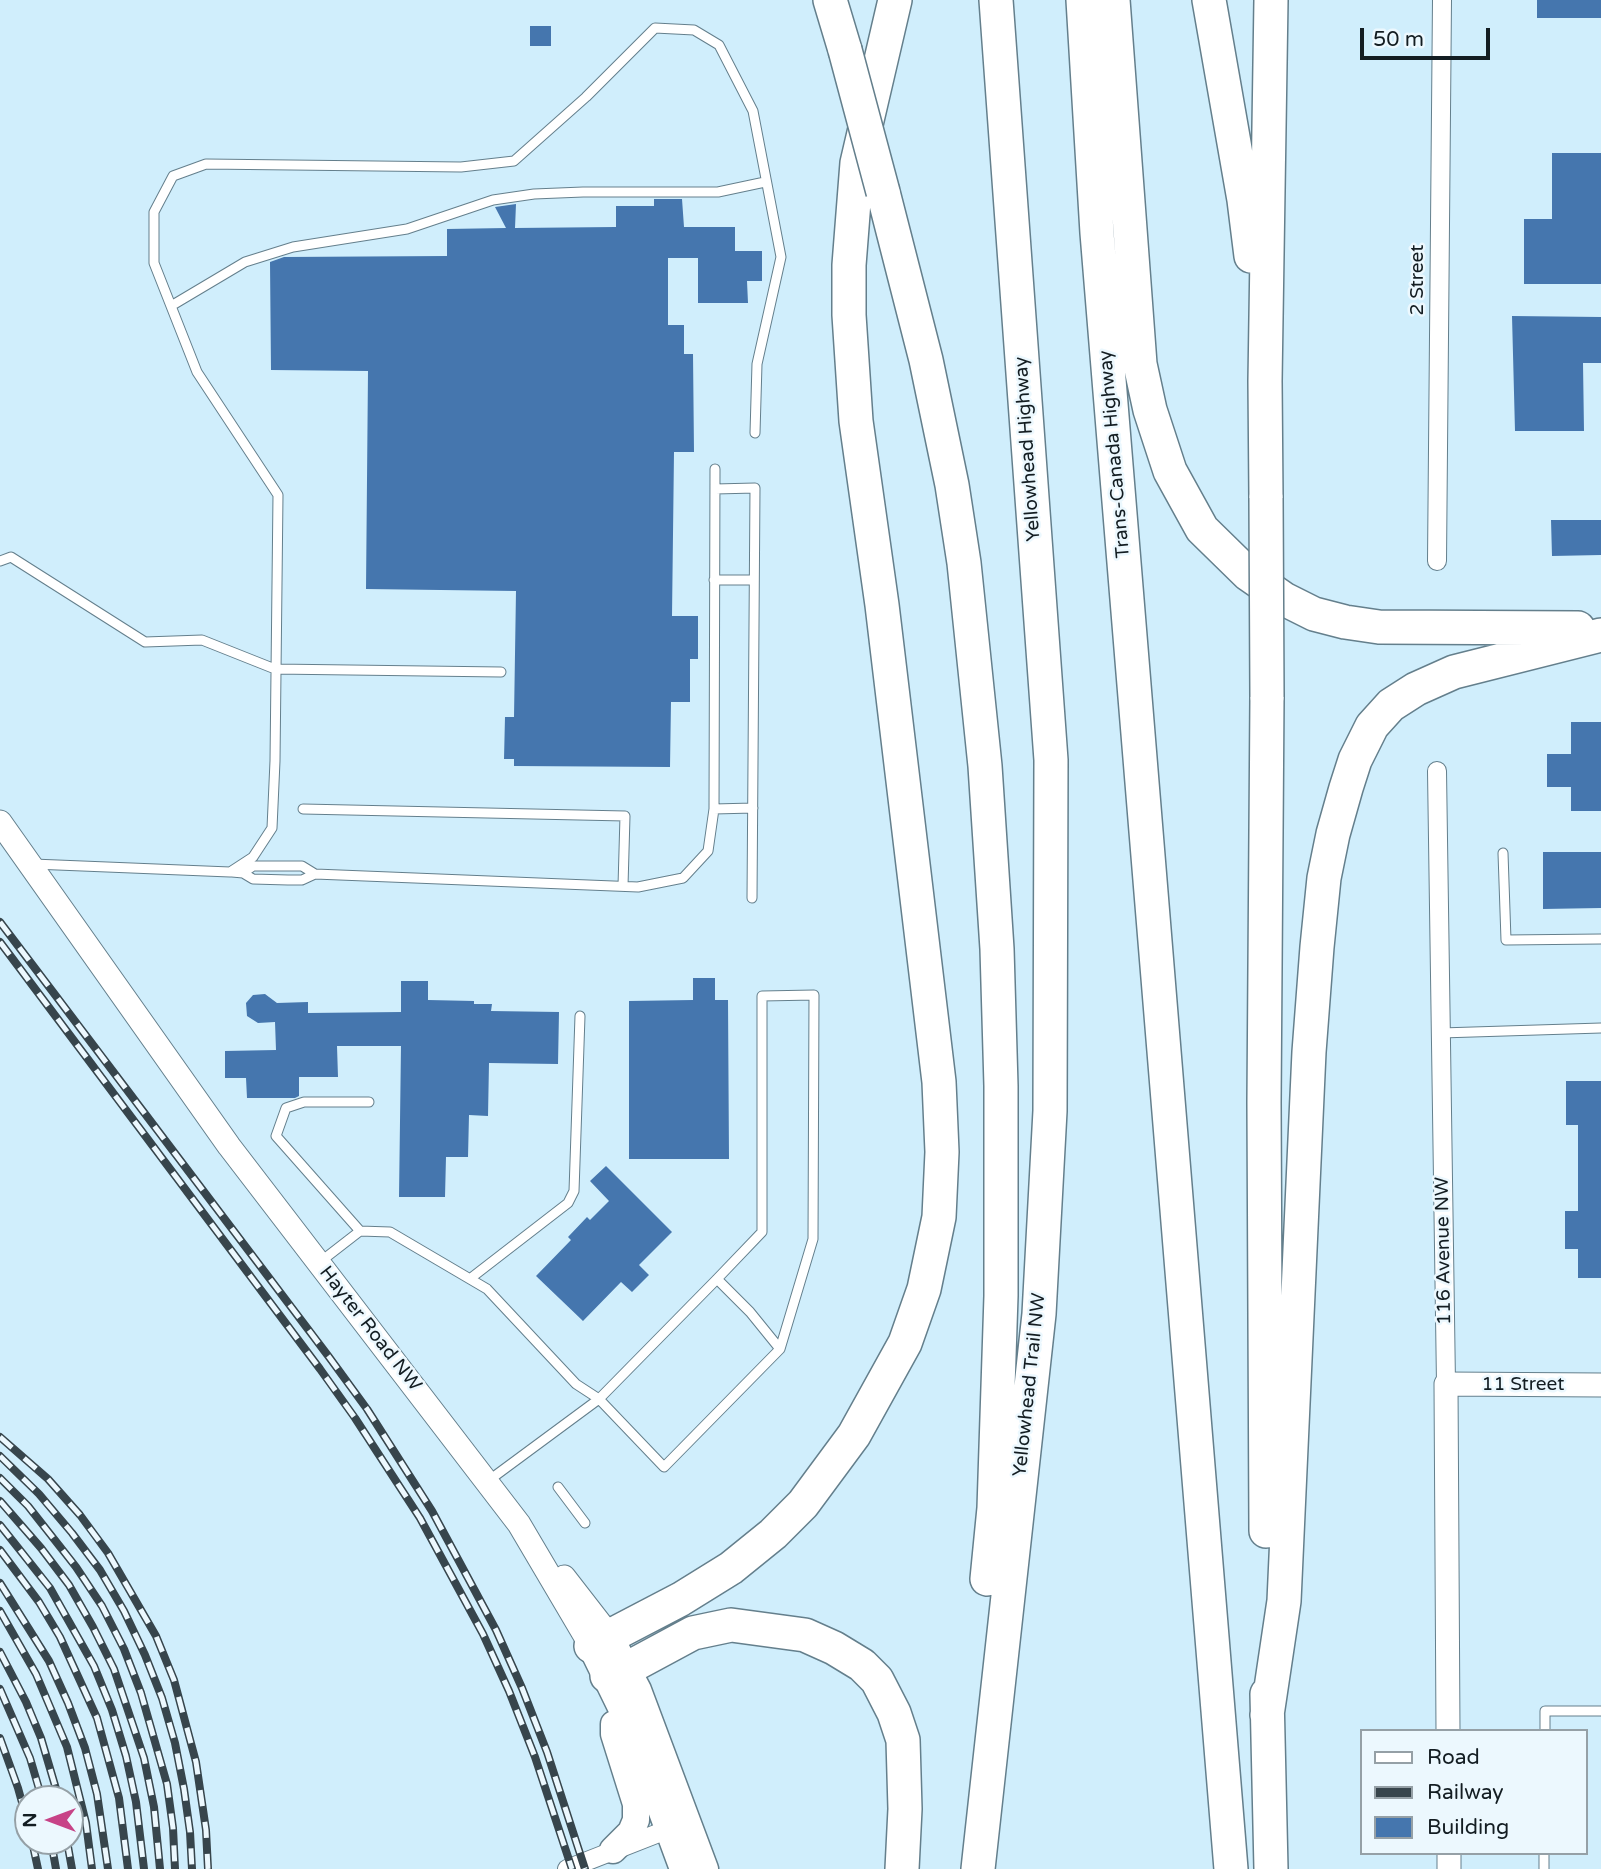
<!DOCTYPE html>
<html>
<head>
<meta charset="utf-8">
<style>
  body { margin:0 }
  #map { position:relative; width:1601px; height:1869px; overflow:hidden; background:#d0eefc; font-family:"Varela Round",sans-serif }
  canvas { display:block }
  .legend { position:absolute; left:1360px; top:1729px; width:228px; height:126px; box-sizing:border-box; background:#ecf8fe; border:2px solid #95a0a6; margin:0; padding:9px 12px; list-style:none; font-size:21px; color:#131d22 }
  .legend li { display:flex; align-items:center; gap:14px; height:35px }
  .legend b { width:35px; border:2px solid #95a0a6 }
  .north { position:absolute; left:14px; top:1785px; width:70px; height:70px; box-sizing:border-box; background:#ecf8fe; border:2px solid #95a0a6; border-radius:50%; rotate:270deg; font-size:19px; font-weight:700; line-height:28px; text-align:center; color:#131d22 }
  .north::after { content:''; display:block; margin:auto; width:24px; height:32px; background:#c74387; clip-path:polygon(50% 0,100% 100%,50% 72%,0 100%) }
  .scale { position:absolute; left:1360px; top:28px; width:130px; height:32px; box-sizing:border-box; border:4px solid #131d22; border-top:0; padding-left:9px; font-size:21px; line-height:24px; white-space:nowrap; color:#131d22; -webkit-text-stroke:5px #ecf8fe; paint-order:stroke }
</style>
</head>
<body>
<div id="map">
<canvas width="1601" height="1869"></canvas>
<ul class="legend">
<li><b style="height:9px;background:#fff"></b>Road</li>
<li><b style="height:9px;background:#37454c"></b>Railway</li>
<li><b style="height:19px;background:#4576ae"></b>Building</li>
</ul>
<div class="north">N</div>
<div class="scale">50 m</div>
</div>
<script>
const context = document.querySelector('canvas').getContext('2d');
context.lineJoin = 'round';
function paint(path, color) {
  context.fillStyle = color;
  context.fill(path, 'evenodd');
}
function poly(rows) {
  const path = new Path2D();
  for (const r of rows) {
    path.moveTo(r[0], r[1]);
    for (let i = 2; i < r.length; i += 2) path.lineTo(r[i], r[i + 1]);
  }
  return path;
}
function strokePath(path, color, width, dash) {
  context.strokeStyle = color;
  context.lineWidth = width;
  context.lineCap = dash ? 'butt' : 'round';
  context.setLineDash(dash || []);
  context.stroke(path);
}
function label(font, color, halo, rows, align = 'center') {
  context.font = font + ' "Varela Round",sans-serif';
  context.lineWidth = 5;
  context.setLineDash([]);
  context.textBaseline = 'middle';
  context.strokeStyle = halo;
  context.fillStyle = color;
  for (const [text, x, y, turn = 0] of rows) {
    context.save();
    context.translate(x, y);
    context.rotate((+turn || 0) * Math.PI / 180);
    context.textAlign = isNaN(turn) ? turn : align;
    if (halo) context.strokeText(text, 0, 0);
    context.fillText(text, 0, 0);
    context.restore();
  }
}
const building = poly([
  [1537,0,1601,0,1601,18,1537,18],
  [530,26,551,26,551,46,530,46],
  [1552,153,1601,153,1601,284,1524,284,1524,219,1552,219],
  [654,199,682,199,684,227,735,227,735,251,762,251,762,281,747,281,748,303,698,303,698,258,668,258,668,325,684,325,684,354,693,354,694,452,674,452,672,616,698,616,698,659,690,659,690,702,671,702,670,767,514,766,514,759,504,759,505,717,514,717,516,591,366,589,368,371,271,370,270,262,284,257,447,256,447,229,506,228,495,207,516,204,515,228,616,227,616,206,654,206],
  [1512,316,1601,317,1601,363,1583,363,1584,431,1515,431],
  [1551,520,1601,520,1601,555,1552,556],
  [1571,722,1601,722,1601,811,1571,811,1571,787,1547,787,1547,754,1571,754],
  [1543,852,1601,852,1601,908,1543,909],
  [693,978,715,978,715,1000,728,1000,729,1159,629,1159,629,1001,693,1000],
  [401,981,428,981,428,1000,474,1001,474,1004,492,1004,491,1011,559,1012,558,1064,489,1063,488,1116,469,1115,468,1157,446,1157,445,1197,399,1197,401,1046,337,1046,338,1077,299,1077,299,1096,295,1098,247,1098,246,1078,225,1078,225,1051,276,1050,275,1022,258,1023,247,1016,246,1003,253,995,265,994,277,1003,308,1002,308,1013,401,1012],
  [1566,1081,1601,1081,1601,1278,1578,1278,1578,1249,1565,1249,1565,1211,1578,1211,1578,1125,1566,1125],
  [606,1166,672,1232,639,1265,649,1275,632,1292,621,1282,583,1321,536,1276,571,1240,568,1237,587,1217,590,1220,609,1201,590,1181]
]);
const service = poly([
  [171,306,245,262,293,247,407,229,493,200,534,194,583,192,718,192,765,182],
  [715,489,755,488,752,898],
  [0,561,11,557,145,642,202,640,275,669,501,672],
  [714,580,754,580],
  [303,809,625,816,623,886],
  [714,809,753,808],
  [1503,853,1506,940,1601,939],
  [33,864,230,872,253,857,272,828,275,761,278,495,197,372,154,263,154,212,173,176,206,164,461,167,514,161,586,97,655,28,694,30,719,45,753,111,781,257,757,364,755,433],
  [232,872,243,873,253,866,302,866,315,874,638,887,683,878,708,851,714,809,715,469],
  [243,873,253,879,288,880,302,880,315,874],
  [1441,1033,1601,1028],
  [369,1102,304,1102,286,1108,276,1136,360,1231,390,1232,487,1289,576,1384,599,1399,717,1279,762,1232,762,996,814,995,813,1239,780,1349,750,1312,717,1279],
  [320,1262,360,1231],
  [471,1278,568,1203,574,1191,580,1016],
  [488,1481,599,1399,664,1467,780,1349],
  [558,1487,585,1523],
  [1545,1731,1545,1711,1601,1711],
  [1544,1869,1544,1853]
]);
const minor = poly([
  [1437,561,1442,0],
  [1437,771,1446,1384],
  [567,1869,679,1825]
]);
const tertiary = poly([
  [0,822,229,1146,519,1524,591,1646],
  [564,1577,609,1635],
  [1448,1731,1446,1384,1601,1385],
  [1449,1853,1449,1869]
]);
const secondary = poly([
  [609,1635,638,1690,705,1869],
  [591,1646,631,1728,683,1869],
  [613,1850,631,1832,636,1820,636,1804,614,1734,614,1724]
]);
const motorway = poly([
  [830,0,845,50],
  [1083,0,1097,233,1231,1869],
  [1113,0,1140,364,1150,410,1170,471,1202,529,1248,574,1284,599,1314,614,1345,622,1379,627,1578,628],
  [1209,0,1244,200,1251,256],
  [883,192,926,360,952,485,964,563,985,766,997,949,1001,1086,1001,1296,994,1508,987,1579],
  [1266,498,1265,381,1271,0],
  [1266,1531,1264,1102,1267,697],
  [591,1646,681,1599,731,1568,773,1534,803,1504,854,1435,905,1343,924,1289,939,1217,942,1152,939,1082,882,605,856,421,849,315,849,265,857,163,895,0],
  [607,1676,628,1668,693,1633,731,1625,805,1635,834,1648,862,1665,877,1680,894,1713,903,1740,905,1809,902,1869],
  [1267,1694,1271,1869],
  [1267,1715,1284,1601,1309,1052,1317,947,1324,878,1333,834,1346,788,1355,760,1372,726,1391,705,1416,689,1454,672,1601,635],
  [978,1869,1039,1314,1050,1111,1051,760,996,0]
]);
const rail = poly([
  [0,922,329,1357,367,1409,432,1511,496,1630,522,1688,547,1752,585,1869],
  [0,942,320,1369,355,1418,420,1518,483,1634,509,1691,535,1757,572,1869],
  [0,1437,48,1479,80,1515,108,1553,156,1636,174,1680,196,1762,206,1830,208,1869],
  [0,1456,39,1494,72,1533,100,1570,124,1611,145,1655,162,1698,175,1743,184,1789,190,1832,192,1869],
  [0,1478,28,1506,76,1567,102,1606,124,1649,141,1693,167,1784,173,1828,175,1869],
  [0,1501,41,1548,69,1585,93,1627,114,1669,144,1758,154,1807,160,1869],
  [0,1525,50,1588,94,1666,112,1710,126,1756,136,1802,144,1869],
  [0,1550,39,1602,60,1637,97,1718,119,1798,128,1869],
  [0,1583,49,1661,68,1703,85,1748,97,1794,108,1869],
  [0,1611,36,1674,67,1747,86,1823,92,1869],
  [0,1652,26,1702,41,1738,59,1799],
  [0,1689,30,1758,42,1799],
  [0,1738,18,1788,28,1824],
  [32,1841,38,1869],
  [51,1841,56,1869],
  [67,1841,72,1869]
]);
const motorwayBridge = poly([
  [845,50,883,192],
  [1266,498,1267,697]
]);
const streetNames = [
  ["2 Street",1418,280,-90],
  ["Yellowhead Highway",1028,449,-94],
  ["Trans-Canada Highway",1115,454,-95],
  ["116 Avenue NW",1444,1251,-91],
  ["Hayter Road NW",370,1329,52],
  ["Yellowhead Trail NW",1030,1385,-84],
  ["11 Street",1523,1385]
];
paint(building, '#4576ae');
strokePath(service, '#647f8c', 11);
strokePath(minor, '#647f8c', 20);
strokePath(tertiary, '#647f8c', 25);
strokePath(secondary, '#647f8c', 29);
strokePath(motorway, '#647f8c', 36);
strokePath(service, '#fff', 9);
strokePath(minor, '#fff', 18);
strokePath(tertiary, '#fff', 23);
strokePath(secondary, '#fff', 26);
strokePath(motorway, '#fff', 33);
strokePath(rail, '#37454c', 8);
strokePath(rail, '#ecf8fe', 5, [16]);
strokePath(motorwayBridge, '#647f8c', 36, []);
strokePath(motorwayBridge, '#fff', 33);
label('19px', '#131d22', '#ecf8fe', streetNames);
</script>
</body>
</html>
